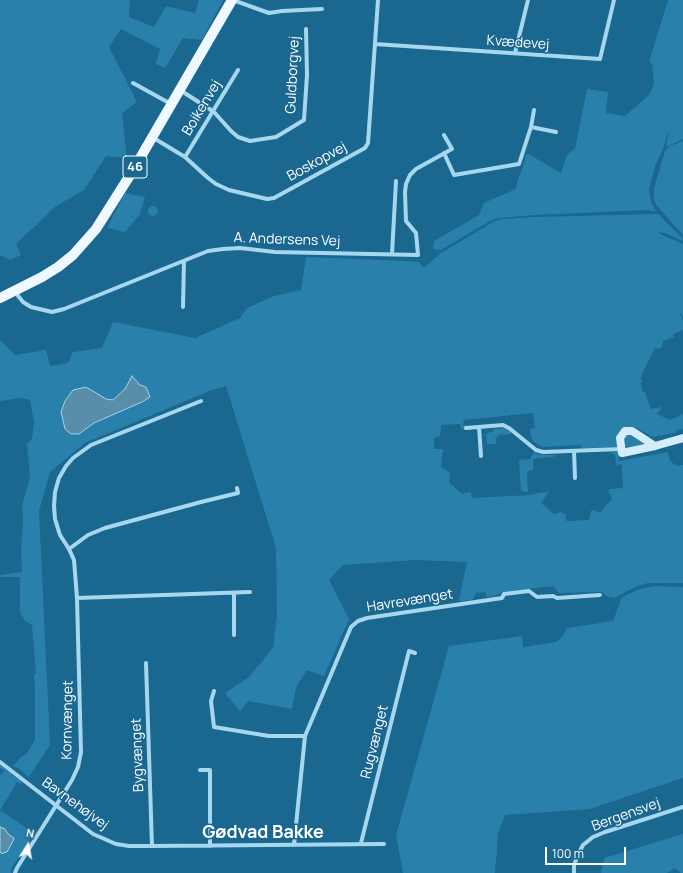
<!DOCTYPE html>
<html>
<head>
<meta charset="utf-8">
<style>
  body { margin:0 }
  #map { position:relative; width:683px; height:873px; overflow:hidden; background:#1a678f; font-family:Manrope,sans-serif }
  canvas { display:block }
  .north { position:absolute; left:8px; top:825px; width:40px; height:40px; -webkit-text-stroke:3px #1a678f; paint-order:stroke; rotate:11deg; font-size:11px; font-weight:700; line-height:16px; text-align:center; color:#fff }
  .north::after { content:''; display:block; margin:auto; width:14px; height:18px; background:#fff; clip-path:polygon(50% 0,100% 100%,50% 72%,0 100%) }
  .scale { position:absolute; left:545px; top:847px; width:81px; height:18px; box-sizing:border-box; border:2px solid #fff; border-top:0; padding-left:5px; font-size:12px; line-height:14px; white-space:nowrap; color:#fff; -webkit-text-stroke:3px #1a678f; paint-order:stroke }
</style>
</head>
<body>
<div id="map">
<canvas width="683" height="873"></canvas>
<div class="north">N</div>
<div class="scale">100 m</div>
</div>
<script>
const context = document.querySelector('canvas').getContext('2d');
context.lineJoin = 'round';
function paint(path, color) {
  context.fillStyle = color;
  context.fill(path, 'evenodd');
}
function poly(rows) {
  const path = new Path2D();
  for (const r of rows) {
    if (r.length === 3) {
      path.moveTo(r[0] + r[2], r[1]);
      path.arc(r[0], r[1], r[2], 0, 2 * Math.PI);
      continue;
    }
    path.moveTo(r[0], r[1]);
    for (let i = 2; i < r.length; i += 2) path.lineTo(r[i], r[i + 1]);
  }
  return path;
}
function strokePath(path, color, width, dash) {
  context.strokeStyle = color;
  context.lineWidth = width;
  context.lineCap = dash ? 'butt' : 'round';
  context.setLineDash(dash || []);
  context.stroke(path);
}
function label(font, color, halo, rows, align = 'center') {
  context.font = font + ' Manrope,sans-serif';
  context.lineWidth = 3;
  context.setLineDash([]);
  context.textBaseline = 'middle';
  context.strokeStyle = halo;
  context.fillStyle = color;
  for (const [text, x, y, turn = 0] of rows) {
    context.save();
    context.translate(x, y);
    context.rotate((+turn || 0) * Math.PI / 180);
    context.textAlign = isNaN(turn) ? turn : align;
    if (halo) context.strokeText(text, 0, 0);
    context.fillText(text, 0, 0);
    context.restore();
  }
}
const green = poly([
  [0,0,130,0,129,17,154,27,166,6,195,13,199,0,223,0,202,40,183,38,165,68,156,64,160,49,121,29,109,47,137,102,122,113,127,158,106,156,84,190,56,206,16,244,21,255,10,260,0,255],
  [668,0,683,0,683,139,666,147,669,128,663,149,655,166,649,190,651,202,656,211,645,210,535,215,499,218,490,221,441,250,433,249,434,241,479,215,484,203,516,189,517,182,523,167,526,154,530,155,561,173,567,155,575,149,587,89,608,92,606,113,625,116,649,95,654,84,652,64,649,62],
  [683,141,683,235,657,206,654,199,654,188,665,151,670,146],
  [125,193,145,197,140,214,125,232,107,228],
  [153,211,5],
  [658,214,683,239,683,241,665,233,659,232,660,234,683,244,683,317,681,313,680,313,683,321,683,330,673,334,674,337,663,341,662,347,659,349,655,348,643,372,641,378,642,382,640,383,643,392,645,392,651,409,662,407,657,414,670,420,683,414,683,429,679,430,675,429,678,432,653,437,634,427,627,427,619,432,617,436,617,447,582,448,580,445,542,447,533,441,531,437,530,429,535,428,533,413,464,420,463,425,466,425,466,429,461,429,460,424,441,425,440,436,434,438,434,449,443,449,441,467,450,473,449,482,462,494,470,492,473,498,530,495,539,493,549,492,541,503,554,514,561,512,566,515,566,521,589,520,591,511,593,510,600,513,611,500,611,495,609,493,609,489,623,488,622,464,616,465,615,455,610,452,618,452,619,461,668,452,670,461,674,464,677,466,683,465,683,583,648,583,637,586,614,598,606,596,602,592,559,593,553,586,503,592,497,595,487,597,485,592,476,593,472,600,459,601,467,562,415,560,343,565,329,580,349,619,324,676,307,670,296,687,292,709,248,701,240,711,225,693,249,677,273,648,277,615,276,548,226,386,212,390,85,443,50,472,39,511,50,745,29,777,18,768,13,766,21,757,26,755,35,740,35,690,34,674,36,674,32,625,25,621,20,613,20,577,0,577,0,575,22,572,21,552,23,518,22,505,30,478,27,444,32,439,34,422,30,400,22,398,0,401,0,340,15,355,46,350,50,366,68,363,73,352,102,348,113,322,195,338,240,318,247,308,274,296,301,290,306,257,405,261,419,262,424,268,441,253,493,222,502,219,534,217],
  [505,428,511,432,511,434,499,435,496,438,496,444,487,444,486,434,493,431,494,429],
  [627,435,633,435,645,444,628,448,625,446,624,439],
  [534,452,540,455,554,455,554,457,537,458,533,460,533,470,527,471,528,492,521,491,519,460,530,459],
  [654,586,683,587,683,778,590,809,505,815,498,834,495,873,403,873,396,835,449,646,522,636,523,647,556,642,562,637,567,628,613,621,622,597,639,589],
  [0,765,22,782,20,784,17,782,0,810,34,833,11,869,11,873,0,873,0,775,5,771,0,768],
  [683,834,683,873,681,873,675,868,667,873,601,873,604,858]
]);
const water = poly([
  [132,376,140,385,146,387,150,397,142,402,94,423,79,434,71,434,65,429,61,412,65,401,73,390,86,387,106,399,113,400,125,389,132,376],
  [0,827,5,829,8,834,14,838,13,841,7,852,3,853,2,854,0,852,0,827]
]);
const street = poly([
  [233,0,269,13,282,11,322,9],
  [375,44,600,59,614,0],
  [515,53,528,0],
  [133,83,171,104],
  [180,90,214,112,231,131,238,137,250,141,276,137,304,120,307,75,306,29],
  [531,127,556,132],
  [152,137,185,157,208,178,216,184,229,190,267,199,274,198,365,148,368,143,378,0],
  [444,153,454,175,519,164,531,127,534,110],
  [185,157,238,70],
  [392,254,396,181],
  [15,292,23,302,31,307,52,312,64,309,208,251,223,249,240,248,275,252,418,255,416,233,406,221,405,192,406,184,410,175,416,169,452,149,444,135],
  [183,307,184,261],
  [479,427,481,456],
  [466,428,503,425,509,428,536,450,543,452,621,449],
  [574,451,575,478],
  [69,549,88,535,105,528,201,502,238,493,237,488],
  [234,593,234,635],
  [77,598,250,592],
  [146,663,152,846],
  [214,691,211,701,214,727,269,736,305,736],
  [0,762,93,834,116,844,129,846,152,846,384,844],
  [200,770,210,770,210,846],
  [361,843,409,651,415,653],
  [294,845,305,736,351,627,358,621,367,618,502,598,504,594,529,591,537,597,553,596,557,598,600,595],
  [15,873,17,868,72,780,78,767,81,752,77,598,74,560,69,549,60,535,55,519,54,506,55,492,59,478,66,466,73,458,91,445,201,401],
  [574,873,574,865,578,855,583,845,593,837,605,832,683,807]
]);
const secondary = poly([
  [655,446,632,431,625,431,620,438,622,453,655,446,683,438]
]);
const primary = poly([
  [0,298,42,277,58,267,73,255,96,229,132,172,232,0]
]);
const shields = [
  [135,167,24]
];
const shieldNames = [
  ["46",135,167]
];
const streetNames = [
  ["Kvædevej",518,43,4],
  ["Guldborgvej",293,75,-87],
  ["Boikenvej",202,108,-59],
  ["Boskopvej",317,162,-29],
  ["A. Andersens Vej",287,240,2],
  ["Havrevænget",410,601,-9],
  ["Kornvænget",68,720,-89],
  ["Rugvænget",375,742,-76],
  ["Bygvænget",138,755,-92],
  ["Bavnehøjvej",75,804,36],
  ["Bergensvej",626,815,-20]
];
const districtNames = [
  ["Gødvad Bakke",263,833]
];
paint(green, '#2981ab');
paint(water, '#598eaa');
strokePath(water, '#9ad6f1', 1);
strokePath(street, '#a7d7ef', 4);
strokePath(secondary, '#d5edfa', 8);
strokePath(primary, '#eff9ff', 10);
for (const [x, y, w] of shields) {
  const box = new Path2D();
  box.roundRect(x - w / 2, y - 11, w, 22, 3);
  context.fillStyle = '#1a678f';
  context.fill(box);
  strokePath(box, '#fff', 1);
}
label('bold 13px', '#fff', null, shieldNames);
label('14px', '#fff', '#1a678f', streetNames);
label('bold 18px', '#fff', '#1a678f', districtNames);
</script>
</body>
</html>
